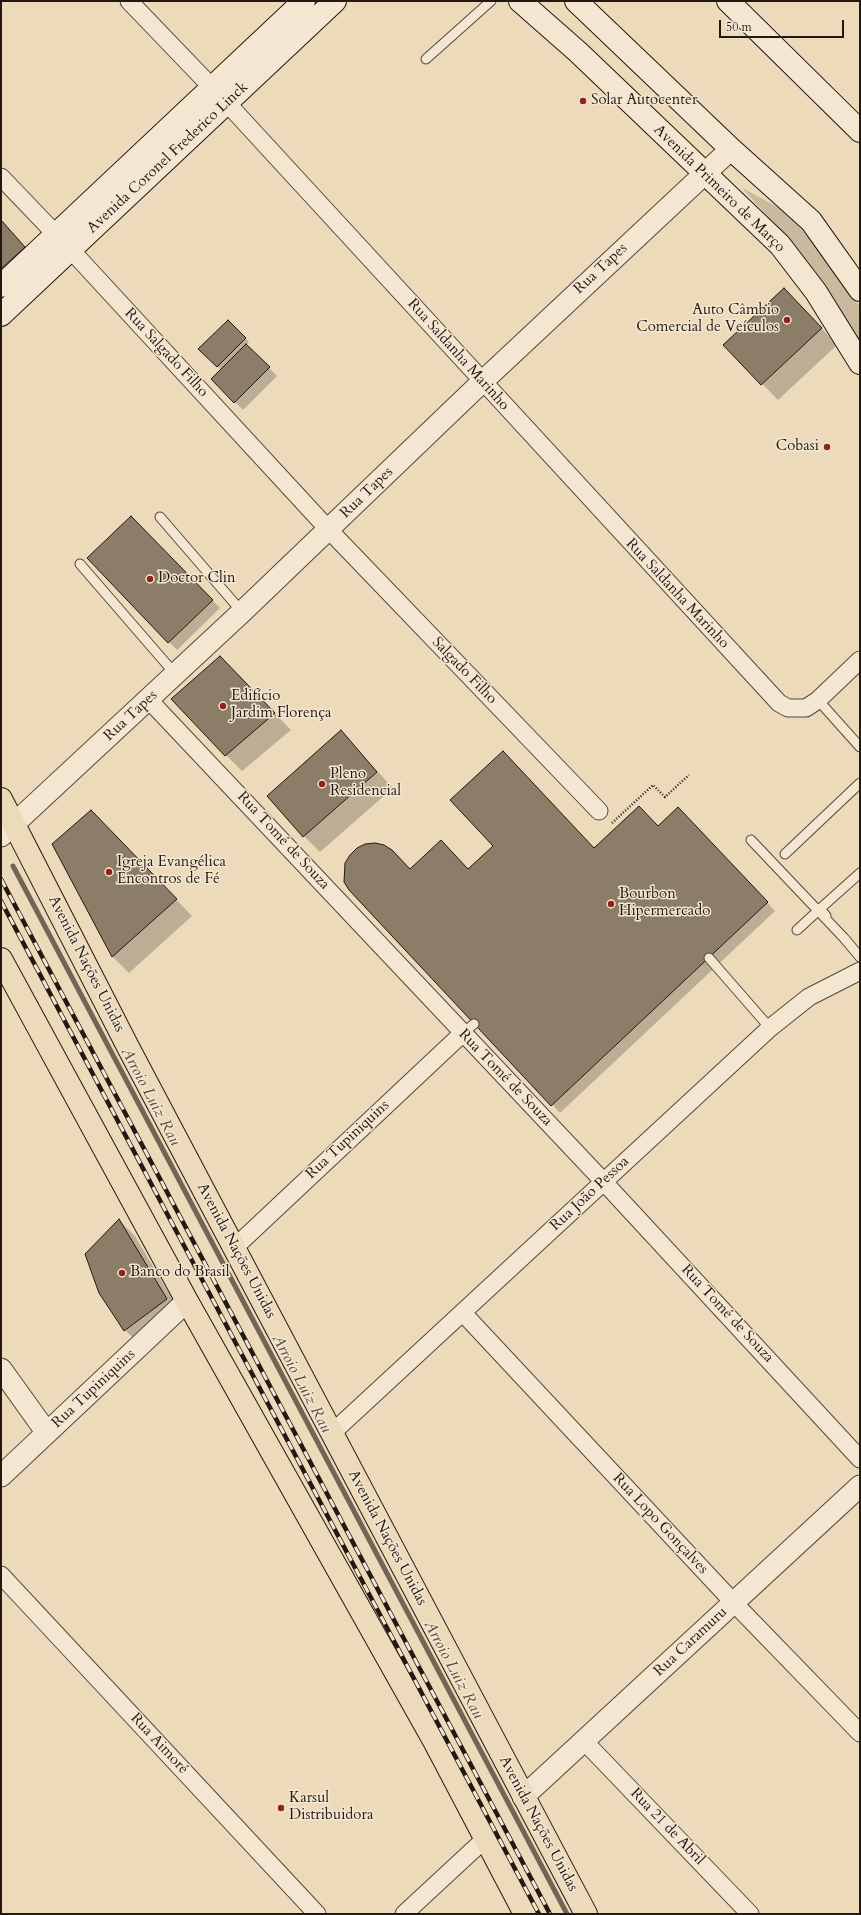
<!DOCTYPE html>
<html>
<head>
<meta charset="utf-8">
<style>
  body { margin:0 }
  #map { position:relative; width:861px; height:1915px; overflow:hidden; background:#ecdaba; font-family:Cardo,serif }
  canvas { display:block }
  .frame { position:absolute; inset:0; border:2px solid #231812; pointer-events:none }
  .scale { position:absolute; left:719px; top:20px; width:125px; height:18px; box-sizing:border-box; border:2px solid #231812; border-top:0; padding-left:5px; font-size:12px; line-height:14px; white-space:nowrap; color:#231812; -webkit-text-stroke:3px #f3e7d2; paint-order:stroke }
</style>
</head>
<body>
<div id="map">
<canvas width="861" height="1915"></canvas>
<div class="frame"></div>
<div class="scale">50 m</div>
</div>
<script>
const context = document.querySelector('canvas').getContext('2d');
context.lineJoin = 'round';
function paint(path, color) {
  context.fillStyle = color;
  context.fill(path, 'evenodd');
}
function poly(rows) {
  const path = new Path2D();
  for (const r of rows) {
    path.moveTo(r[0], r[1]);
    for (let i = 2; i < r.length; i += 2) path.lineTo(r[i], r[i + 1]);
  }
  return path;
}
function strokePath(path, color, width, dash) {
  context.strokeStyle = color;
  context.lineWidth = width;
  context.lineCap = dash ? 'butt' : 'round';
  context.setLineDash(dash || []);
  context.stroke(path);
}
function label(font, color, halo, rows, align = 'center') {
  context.font = font + ' Cardo,serif';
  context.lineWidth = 3;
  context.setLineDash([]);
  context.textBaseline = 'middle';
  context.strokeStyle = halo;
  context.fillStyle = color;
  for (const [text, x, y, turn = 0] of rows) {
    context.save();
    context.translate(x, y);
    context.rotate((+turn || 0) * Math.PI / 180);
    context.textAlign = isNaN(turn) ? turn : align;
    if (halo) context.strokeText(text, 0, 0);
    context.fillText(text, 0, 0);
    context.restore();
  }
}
const green = poly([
  [741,187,788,213,832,266,860,307,860,345,784,234]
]);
const shadow = poly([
  [1,221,41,264,1,301],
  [800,305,837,345,778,400,725,345],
  [228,321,249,342,246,345,277,376,243,410,212,379,221,370,200,349],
  [131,517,220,608,177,650,169,642],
  [237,674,291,730,242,771,226,755],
  [341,732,393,788,320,852,304,836],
  [686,816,775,911,560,1113,349,890,345,881,346,863,410,870,468,870,595,849],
  [107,828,192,916,129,973,113,957,54,845],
  [119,1220,135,1236,182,1316,141,1346,125,1330,100,1292]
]);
const stream = poly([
  [13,866,567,1914]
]);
const building = poly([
  [1,220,25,247,1,269,1,220],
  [784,288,822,328,761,385,723,345,784,288],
  [228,320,246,338,217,367,198,349,228,320],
  [246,344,270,367,234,403,211,379,246,344],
  [131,516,213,600,168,643,87,558,131,516],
  [220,656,275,713,225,756,171,699,220,656],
  [341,730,377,772,303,837,267,796,341,730],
  [503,751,594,848,639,806,658,826,678,807,768,902,551,1106,349,890,344,882,345,863,350,855,357,848,365,844,375,843,384,845,392,850,410,869,441,840,468,869,493,846,450,800,503,751],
  [91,810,177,899,112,957,52,844,91,810],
  [119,1219,167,1299,124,1331,99,1293,85,1254,119,1219]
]);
const path = poly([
  [612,823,653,785,665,797,689,775]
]);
const service = poly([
  [426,59,491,1],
  [160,517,242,612],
  [80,564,176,675],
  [818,700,860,747],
  [751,840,844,938,860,957],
  [785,854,860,783],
  [826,916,822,911,822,907,860,873],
  [797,930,822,907],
  [709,958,770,1028],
  [463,1033,474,1024]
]);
const minor = poly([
  [129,1,226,102,779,703,788,708,806,708,818,700,860,660],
  [1,177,70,249,329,530,599,811],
  [148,699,603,1181,860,1459],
  [234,1248,463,1033],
  [463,1313,734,1603,860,1733],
  [332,1433,770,1028,809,997,860,971],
  [1,1575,317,1914],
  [584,1741,750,1914],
  [404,1914,486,1838]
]);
const tertiary = poly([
  [1,836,242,612,482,382,731,149],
  [1,1369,47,1433],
  [1,1476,187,1301],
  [523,1797,860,1486]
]);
const secondary = poly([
  [520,1,578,52,780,245,816,292,860,363],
  [576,1,731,149,811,221,860,290],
  [728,1,860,131],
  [1,286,304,1],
  [1,315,335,1]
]);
const primary = poly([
  [1,799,128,1047,586,1914],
  [1,959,187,1301,433,1739,525,1914]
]);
const rail = poly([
  [1,879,550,1914],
  [1,901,539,1914]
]);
const markers = [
  [583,101,4,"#8f2418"],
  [787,320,4,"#8f2418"],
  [827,447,4,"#8f2418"],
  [150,579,4,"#8f2418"],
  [223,706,4,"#8f2418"],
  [322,784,4,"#8f2418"],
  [109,872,4,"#8f2418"],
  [611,904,4,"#8f2418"],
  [122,1273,4,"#8f2418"],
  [281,1808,4,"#8f2418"]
];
const poiNames = [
  ["Solar Autocenter",591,101],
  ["Auto Câmbio",779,311,"right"],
  ["Comercial de Veículos",779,328,"right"],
  ["Cobasi",819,447,"right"],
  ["Doctor Clin",158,579],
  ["Edifício",231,697],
  ["Jardim Florença",231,714],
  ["Pleno",330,775],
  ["Residencial",330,792],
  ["Igreja Evangélica",117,863],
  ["Encontros de Fé",117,880],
  ["Bourbon",619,895],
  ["Hipermercado",619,912],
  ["Banco do Brasil",130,1273],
  ["Karsul",289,1799],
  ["Distribuidora",289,1816]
];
const streetNames = [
  ["Avenida Coronel Frederico Linck",168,158,-43],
  ["Avenida Primeiro de Março",719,189,44],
  ["Rua Tapes",601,269,-43],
  ["Rua Salgado Filho",166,353,47],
  ["Rua Saldanha Marinho",458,355,48],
  ["Rua Tapes",367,493,-44],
  ["Rua Saldanha Marinho",677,594,47],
  ["Salgado Filho",464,671,46],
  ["Rua Tapes",131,716,-43],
  ["Rua Tomé de Souza",283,841,47],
  ["Avenida Nações Unidas",86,964,63],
  ["Rua Tomé de Souza",505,1078,46],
  ["Rua Tupiniquins",348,1140,-43],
  ["Rua João Pessoa",590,1194,-43],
  ["Avenida Nações Unidas",236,1251,62],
  ["Rua Tomé de Souza",727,1314,47],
  ["Rua Tupiniquins",94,1389,-43],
  ["Rua Lopo Gonçalves",660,1524,47],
  ["Avenida Nações Unidas",387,1538,62],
  ["Rua Caramuru",691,1642,-43],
  ["Rua Aimoré",159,1744,47],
  ["Avenida Nações Unidas",538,1824,62],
  ["Rua 21 de Abril",667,1827,46]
];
const waterNames = [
  ["Arroio Luiz Rau",150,1097,62],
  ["Arroio Luiz Rau",301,1384,62],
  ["Arroio Luiz Rau",453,1670,62]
];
paint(green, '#cab99d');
paint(shadow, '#0003');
strokePath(stream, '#736555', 5);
paint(building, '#8c7d69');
strokePath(building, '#231812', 1);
strokePath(service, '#55483c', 11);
strokePath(minor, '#55483c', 19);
strokePath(tertiary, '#55483c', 23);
strokePath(secondary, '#231812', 24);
strokePath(primary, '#231812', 24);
strokePath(path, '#231812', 2.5, [1, 2]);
strokePath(service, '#f3e7d2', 9);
strokePath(minor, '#f3e7d2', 17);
strokePath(tertiary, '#f3e7d2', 21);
strokePath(secondary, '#f3e7d2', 22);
strokePath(primary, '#ecdaba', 22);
strokePath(rail, '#231812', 4.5);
strokePath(rail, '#f3e7d2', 3, [9]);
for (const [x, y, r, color] of markers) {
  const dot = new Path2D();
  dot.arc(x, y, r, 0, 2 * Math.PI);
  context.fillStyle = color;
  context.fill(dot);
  strokePath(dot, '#f3e7d2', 1.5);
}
label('15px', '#231812', '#f3e7d2', poiNames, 'left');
label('15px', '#231812', '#f3e7d2', streetNames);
label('italic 16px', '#584b3e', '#f3e7d2', waterNames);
</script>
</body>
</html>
